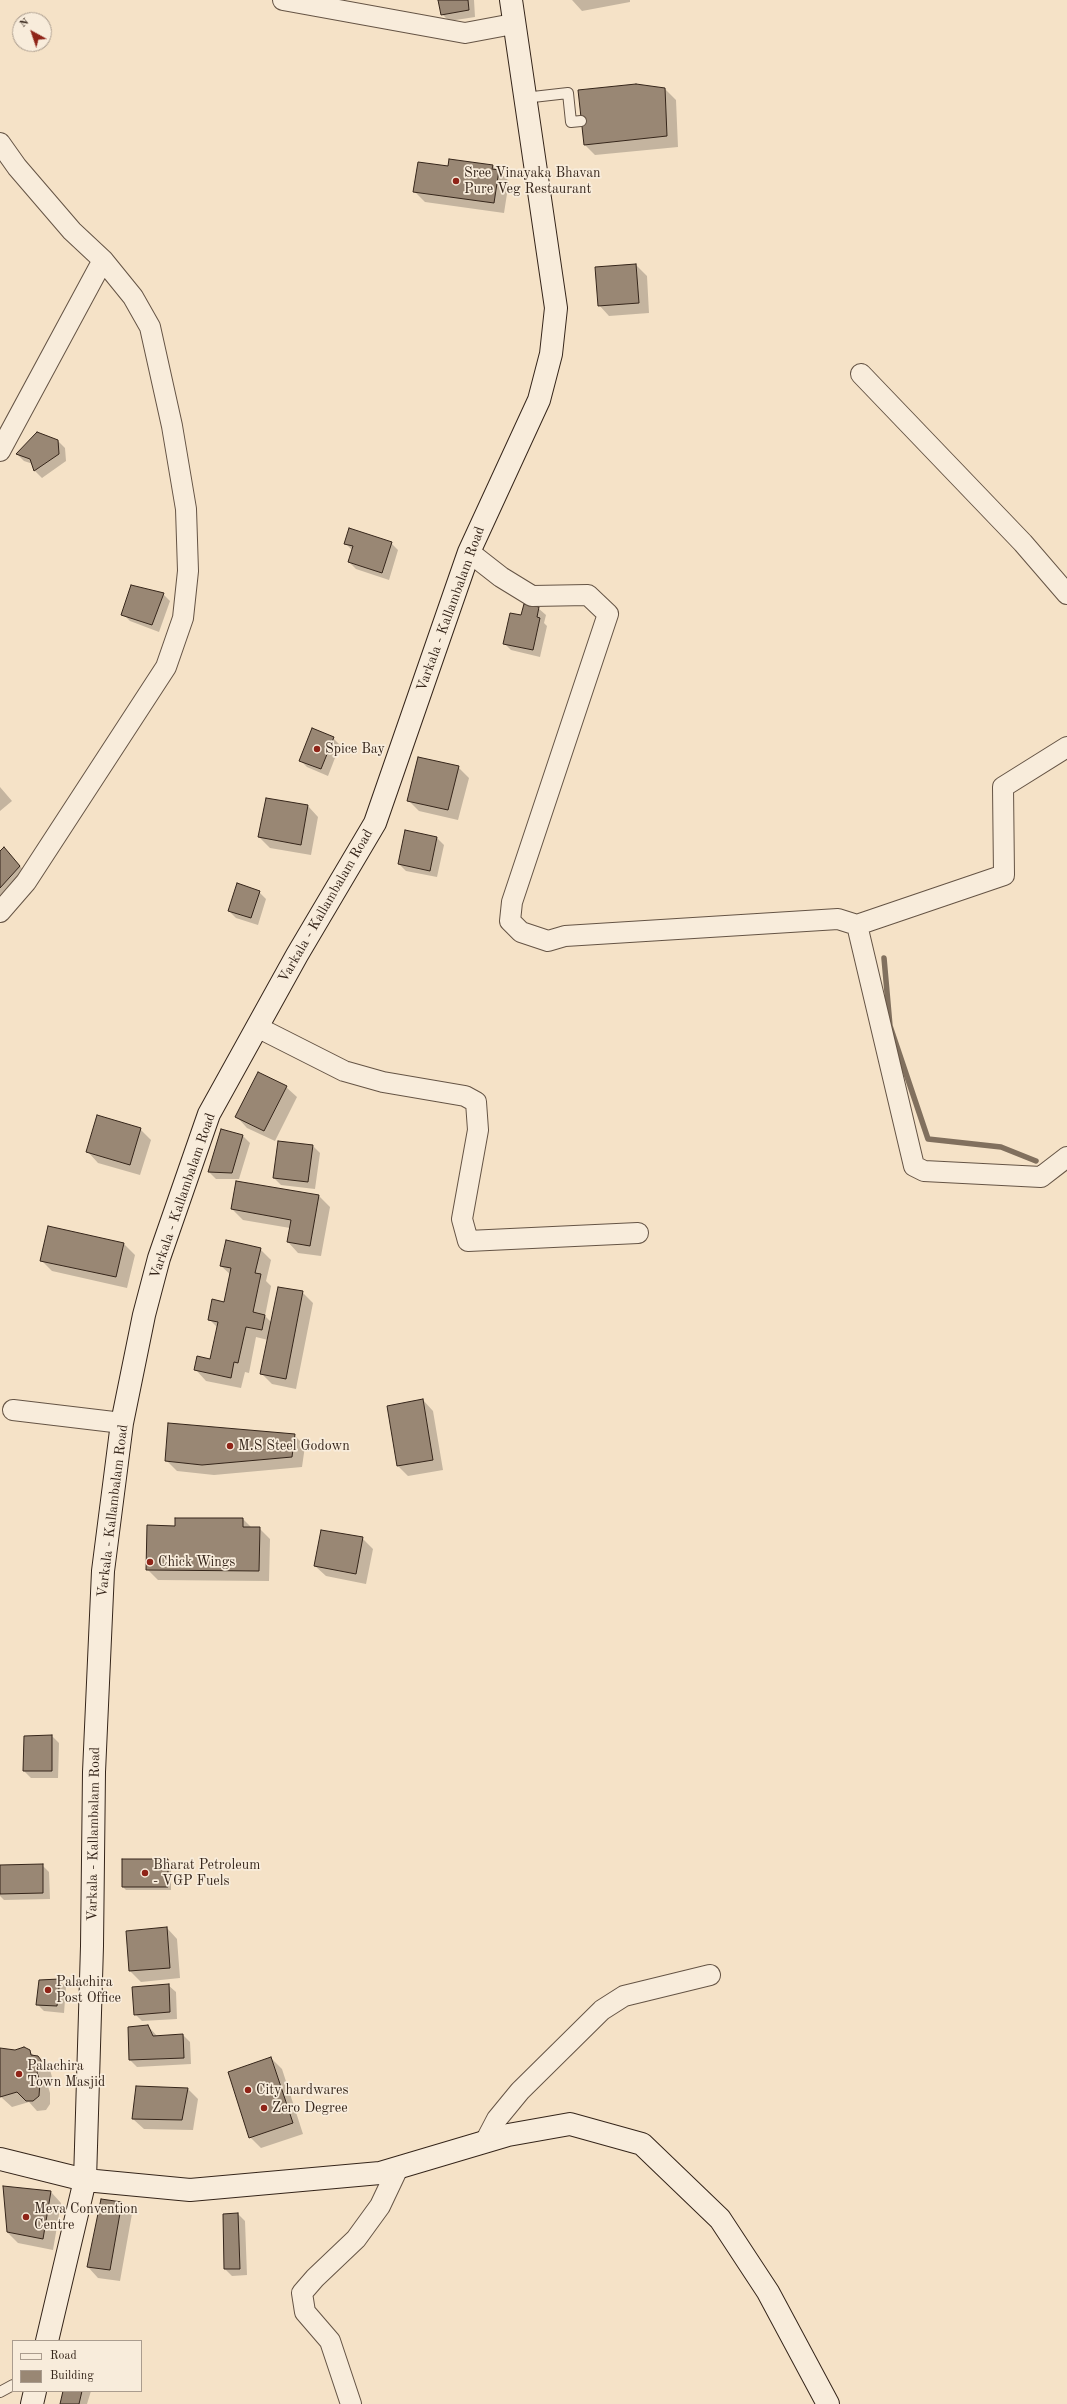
<!DOCTYPE html>
<html>
<head>
<meta charset="utf-8">
<style>
  body { margin:0 }
  #map { position:relative; width:1067px; height:2404px; overflow:hidden; background:#f5e2c7; font-family:"Old Standard TT",serif }
  canvas { display:block }
  .legend { position:absolute; left:12px; top:2340px; width:130px; height:52px; box-sizing:border-box; background:#f8ecdb; border:1px solid #aa9c8e; margin:0; padding:5px 7px; list-style:none; font-size:12px; color:#35251a }
  .legend li { display:flex; align-items:center; gap:8px; height:20px }
  .legend b { width:20px; border:1px solid #aa9c8e }
  .north { position:absolute; left:12px; top:12px; width:40px; height:40px; box-sizing:border-box; background:#f8ecdb; border:1px solid #aa9c8e; border-radius:50%; rotate:320deg; font-size:11px; font-weight:700; line-height:16px; text-align:center; color:#35251a }
  .north::after { content:''; display:block; margin:auto; width:14px; height:18px; background:#8f2418; clip-path:polygon(50% 0,100% 100%,50% 72%,0 100%) }
</style>
</head>
<body>
<div id="map">
<canvas width="1067" height="2404"></canvas>
<ul class="legend">
<li><b style="height:5px;background:#f8ecdb"></b>Road</li>
<li><b style="height:11px;background:#998774"></b>Building</li>
</ul>
<div class="north">N</div>
</div>
<script>
const context = document.querySelector('canvas').getContext('2d');
context.lineJoin = 'round';
function paint(path, color) {
  context.fillStyle = color;
  context.fill(path, 'evenodd');
}
function poly(rows) {
  const path = new Path2D();
  for (const r of rows) {
    path.moveTo(r[0], r[1]);
    for (let i = 2; i < r.length; i += 2) path.lineTo(r[i], r[i + 1]);
  }
  return path;
}
function strokePath(path, color, width, dash) {
  context.strokeStyle = color;
  context.lineWidth = width;
  context.lineCap = dash ? 'butt' : 'round';
  context.setLineDash(dash || []);
  context.stroke(path);
}
function label(font, color, halo, rows, align = 'center') {
  context.font = font + ' "Old Standard TT",serif';
  context.lineWidth = 3.5;
  context.setLineDash([]);
  context.textBaseline = 'middle';
  context.strokeStyle = halo;
  context.fillStyle = color;
  for (const [text, x, y, turn = 0] of rows) {
    context.save();
    context.translate(x, y);
    context.rotate((+turn || 0) * Math.PI / 180);
    context.textAlign = isNaN(turn) ? turn : align;
    if (halo) context.strokeText(text, 0, 0);
    context.fillText(text, 0, 0);
    context.restore();
  }
}
const shadow = poly([
  [439,0,474,0,475,17,449,21,442,14],
  [572,0,630,0,630,2,582,11],
  [665,89,676,100,678,147,595,155,584,144],
  [493,166,509,181,504,213,425,202,414,191,449,167],
  [636,265,647,276,649,313,609,316,599,305],
  [58,441,65,448,66,461,42,478,35,471,33,464,24,461,17,454],
  [345,543,391,543,398,550,389,580,356,569,349,562,353,551],
  [163,594,170,601,159,632,130,621,123,614],
  [538,608,546,615,544,623,547,626,540,657,511,650,504,643,522,616],
  [333,738,340,745,328,776,307,767,300,760],
  [458,767,469,778,458,820,419,811,408,800],
  [0,787,12,801,0,811],
  [308,806,318,817,311,855,270,848,259,837],
  [437,838,444,845,437,877,406,871,399,864],
  [4,848,27,874,0,897,0,852],
  [259,892,266,899,258,925,236,918,229,911],
  [286,1087,297,1097,275,1141,247,1128,237,1117],
  [140,1129,151,1140,140,1175,98,1163,88,1152],
  [221,1130,243,1136,250,1143,239,1179,216,1179,209,1172],
  [313,1146,320,1153,315,1189,281,1185,274,1178],
  [237,1182,319,1196,330,1207,321,1256,298,1253,288,1242,290,1228,243,1220,232,1209],
  [49,1227,124,1244,135,1255,127,1288,52,1271,41,1260],
  [260,1249,271,1260,266,1281,271,1286,265,1316,272,1323,302,1292,313,1303,296,1389,272,1384,261,1373,268,1340,256,1337,249,1373,245,1372,241,1388,206,1381,196,1370,211,1360,218,1328,209,1319,225,1303,231,1275,221,1266],
  [423,1400,433,1411,443,1470,408,1476,397,1465],
  [294,1435,305,1446,302,1467,214,1475,177,1471,166,1460],
  [243,1519,252,1528,259,1528,270,1539,269,1581,158,1580,147,1569,176,1527],
  [362,1538,373,1549,366,1584,326,1576,315,1566],
  [52,1736,59,1743,58,1778,31,1778,24,1771,25,1737],
  [168,1860,171,1863,171,1890,126,1890,123,1887],
  [42,1865,49,1872,50,1899,4,1900,0,1896,0,1866],
  [167,1928,177,1939,180,1978,141,1982,130,1971],
  [59,1980,66,1987,64,2013,44,2011,37,2004],
  [168,1985,176,1992,177,2019,142,2021,135,2014],
  [148,2026,157,2036,183,2035,190,2042,191,2064,137,2067,130,2060,129,2027],
  [0,2049,29,2051,50,2070,52,2077,47,2083,50,2093,50,2104,46,2110,37,2111,29,2102,12,2107,1,2097],
  [271,2058,282,2069,303,2134,261,2148,250,2137],
  [188,2089,198,2099,193,2130,144,2129,133,2119],
  [51,2192,61,2203,53,2250,18,2243,7,2232],
  [121,2203,132,2214,120,2281,98,2278,88,2267],
  [238,2214,245,2221,247,2275,232,2276,225,2269],
  [64,2391,91,2391,87,2404,61,2404]
]);
const stream = poly([
  [884,958,890,1026,928,1139,1001,1147,1036,1161]
]);
const building = poly([
  [438,0,468,0,469,10,441,15,438,0],
  [636,84,665,88,667,136,584,145,578,90,636,84],
  [449,159,493,165,492,169,499,170,494,203,413,192,418,162,448,166,449,159],
  [636,264,639,303,598,306,595,267,636,264],
  [37,432,58,440,59,454,34,471,30,459,16,454,37,432],
  [349,528,392,542,382,573,348,562,353,546,344,544,349,528],
  [131,585,164,593,152,625,121,615,131,585],
  [524,604,539,607,537,617,540,618,533,650,503,644,510,613,521,615,524,604],
  [312,728,334,737,321,769,299,761,312,728],
  [418,757,459,766,448,810,407,801,418,757],
  [266,798,308,805,301,845,258,837,266,798],
  [405,830,437,837,430,871,398,864,405,830],
  [4,847,20,866,0,888,0,851,4,847],
  [237,883,260,891,251,918,228,911,237,883],
  [258,1072,287,1086,264,1131,235,1117,258,1072],
  [97,1115,141,1128,130,1165,86,1152,97,1115],
  [221,1129,243,1135,232,1173,208,1172,221,1129],
  [278,1141,313,1145,308,1182,273,1178,278,1141],
  [236,1181,319,1195,310,1246,287,1242,291,1220,231,1209,236,1181],
  [48,1226,124,1243,116,1277,40,1261,48,1226],
  [226,1240,261,1248,255,1273,261,1274,253,1312,265,1315,262,1330,246,1327,238,1363,234,1362,231,1378,194,1370,197,1356,210,1359,218,1322,208,1320,212,1299,224,1302,231,1268,220,1266,226,1240],
  [278,1287,303,1291,286,1379,260,1374,278,1287],
  [423,1399,433,1460,397,1466,387,1406,423,1399],
  [168,1423,295,1434,292,1457,202,1465,165,1461,168,1423],
  [175,1518,243,1518,243,1527,260,1527,259,1571,146,1570,147,1525,175,1526,175,1518],
  [321,1530,363,1537,356,1574,314,1566,321,1530],
  [52,1735,52,1771,23,1771,24,1736,52,1735],
  [122,1859,168,1859,168,1887,122,1887,122,1859],
  [43,1864,43,1893,0,1894,0,1865,43,1864],
  [167,1927,170,1968,129,1971,126,1931,167,1927],
  [60,1979,57,2006,36,2005,39,1980,60,1979],
  [169,1984,170,2012,134,2015,132,1987,169,1984],
  [148,2025,153,2036,183,2034,184,2058,129,2060,128,2027,148,2025],
  [24,2047,30,2050,31,2055,38,2056,41,2060,41,2068,37,2072,40,2082,39,2096,33,2101,26,2101,17,2092,0,2097,0,2048,15,2050,24,2047],
  [271,2057,293,2123,249,2138,228,2072,271,2057],
  [136,2086,188,2088,182,2120,132,2119,136,2086],
  [3,2186,51,2191,43,2239,7,2232,3,2186],
  [101,2199,122,2202,110,2270,87,2267,101,2199],
  [238,2213,240,2269,224,2269,223,2214,238,2213],
  [63,2391,82,2391,79,2404,60,2404,63,2391]
]);
const lane = poly([
  [524,98,568,93,571,122,581,121],
  [0,2392,13,2385]
]);
const street = poly([
  [283,0,465,33,513,24],
  [0,143,17,167,72,231,103,260,133,297,150,327,172,426,186,509,188,571,183,618,166,667,26,882,0,912],
  [861,374,1023,543,1067,594],
  [0,451,103,260],
  [469,552,501,577,532,596,588,595,608,614,512,902,510,921,521,932,548,941,565,936,838,919,857,925,914,1166,924,1171,1041,1177,1067,1157],
  [857,925,1004,875,1003,787,1067,747],
  [257,1027,344,1071,383,1082,465,1096,476,1102,478,1130,462,1219,468,1241,638,1233],
  [13,1410,122,1423],
  [485,2142,497,2119,520,2091,602,2010,624,1996,710,1975],
  [351,2404,330,2341,305,2312,302,2293,315,2278,356,2239,380,2206,398,2168]
]);
const secondary = poly([
  [0,2159,85,2180,190,2190,380,2173,508,2135,570,2124,642,2144,720,2219,768,2292,828,2404],
  [47,2341,85,2180,92,1946,94,1772,103,1571,122,1423,144,1315,159,1258,209,1114,297,955,375,823,469,552,539,400,551,354,556,308,511,0],
  [32,2404,35,2391]
]);
const markers = [
  [456,181,4,"#8f2418"],
  [317,749,4,"#8f2418"],
  [230,1446,4,"#8f2418"],
  [150,1562,4,"#8f2418"],
  [145,1873,4,"#8f2418"],
  [48,1990,4,"#8f2418"],
  [19,2074,4,"#8f2418"],
  [248,2090,4,"#8f2418"],
  [264,2108,4,"#8f2418"],
  [26,2217,4,"#8f2418"]
];
const poiNames = [
  ["Sree Vinayaka Bhavan",464,173],
  ["Pure Veg Restaurant",464,189],
  ["Spice Bay",325,749],
  ["M.S Steel Godown",238,1446],
  ["Chick Wings",158,1562],
  ["Bharat Petroleum",153,1865],
  ["- VGP Fuels",153,1881],
  ["Palachira",56,1982],
  ["Post Office",56,1998],
  ["Palachira",27,2066],
  ["Town Masjid",27,2082],
  ["City hardwares",256,2090],
  ["Zero Degree",272,2108],
  ["Meva Convention",34,2209],
  ["Centre",34,2225]
];
const streetNames = [
  ["Varkala - Kallambalam Road",451,609,-70],
  ["Varkala - Kallambalam Road",326,906,-60],
  ["Varkala - Kallambalam Road",183,1196,-71],
  ["Varkala - Kallambalam Road",113,1511,-83],
  ["Varkala - Kallambalam Road",94,1834,-89]
];
paint(shadow, '#0003');
strokePath(stream, '#81705e', 5.5);
paint(building, '#998774');
strokePath(building, '#35251a', 1);
strokePath(lane, '#655445', 12);
strokePath(street, '#655445', 22);
strokePath(secondary, '#35251a', 24);
strokePath(lane, '#f8ecdb', 10);
strokePath(street, '#f8ecdb', 20);
strokePath(secondary, '#f8ecdb', 22);
for (const [x, y, r, color] of markers) {
  const dot = new Path2D();
  dot.arc(x, y, r, 0, 2 * Math.PI);
  context.fillStyle = color;
  context.fill(dot);
  strokePath(dot, '#f8ecdb', 1.5);
}
label('14px', '#35251a', '#f8ecdb', poiNames, 'left');
label('14px', '#35251a', '#f8ecdb', streetNames);
</script>
</body>
</html>
